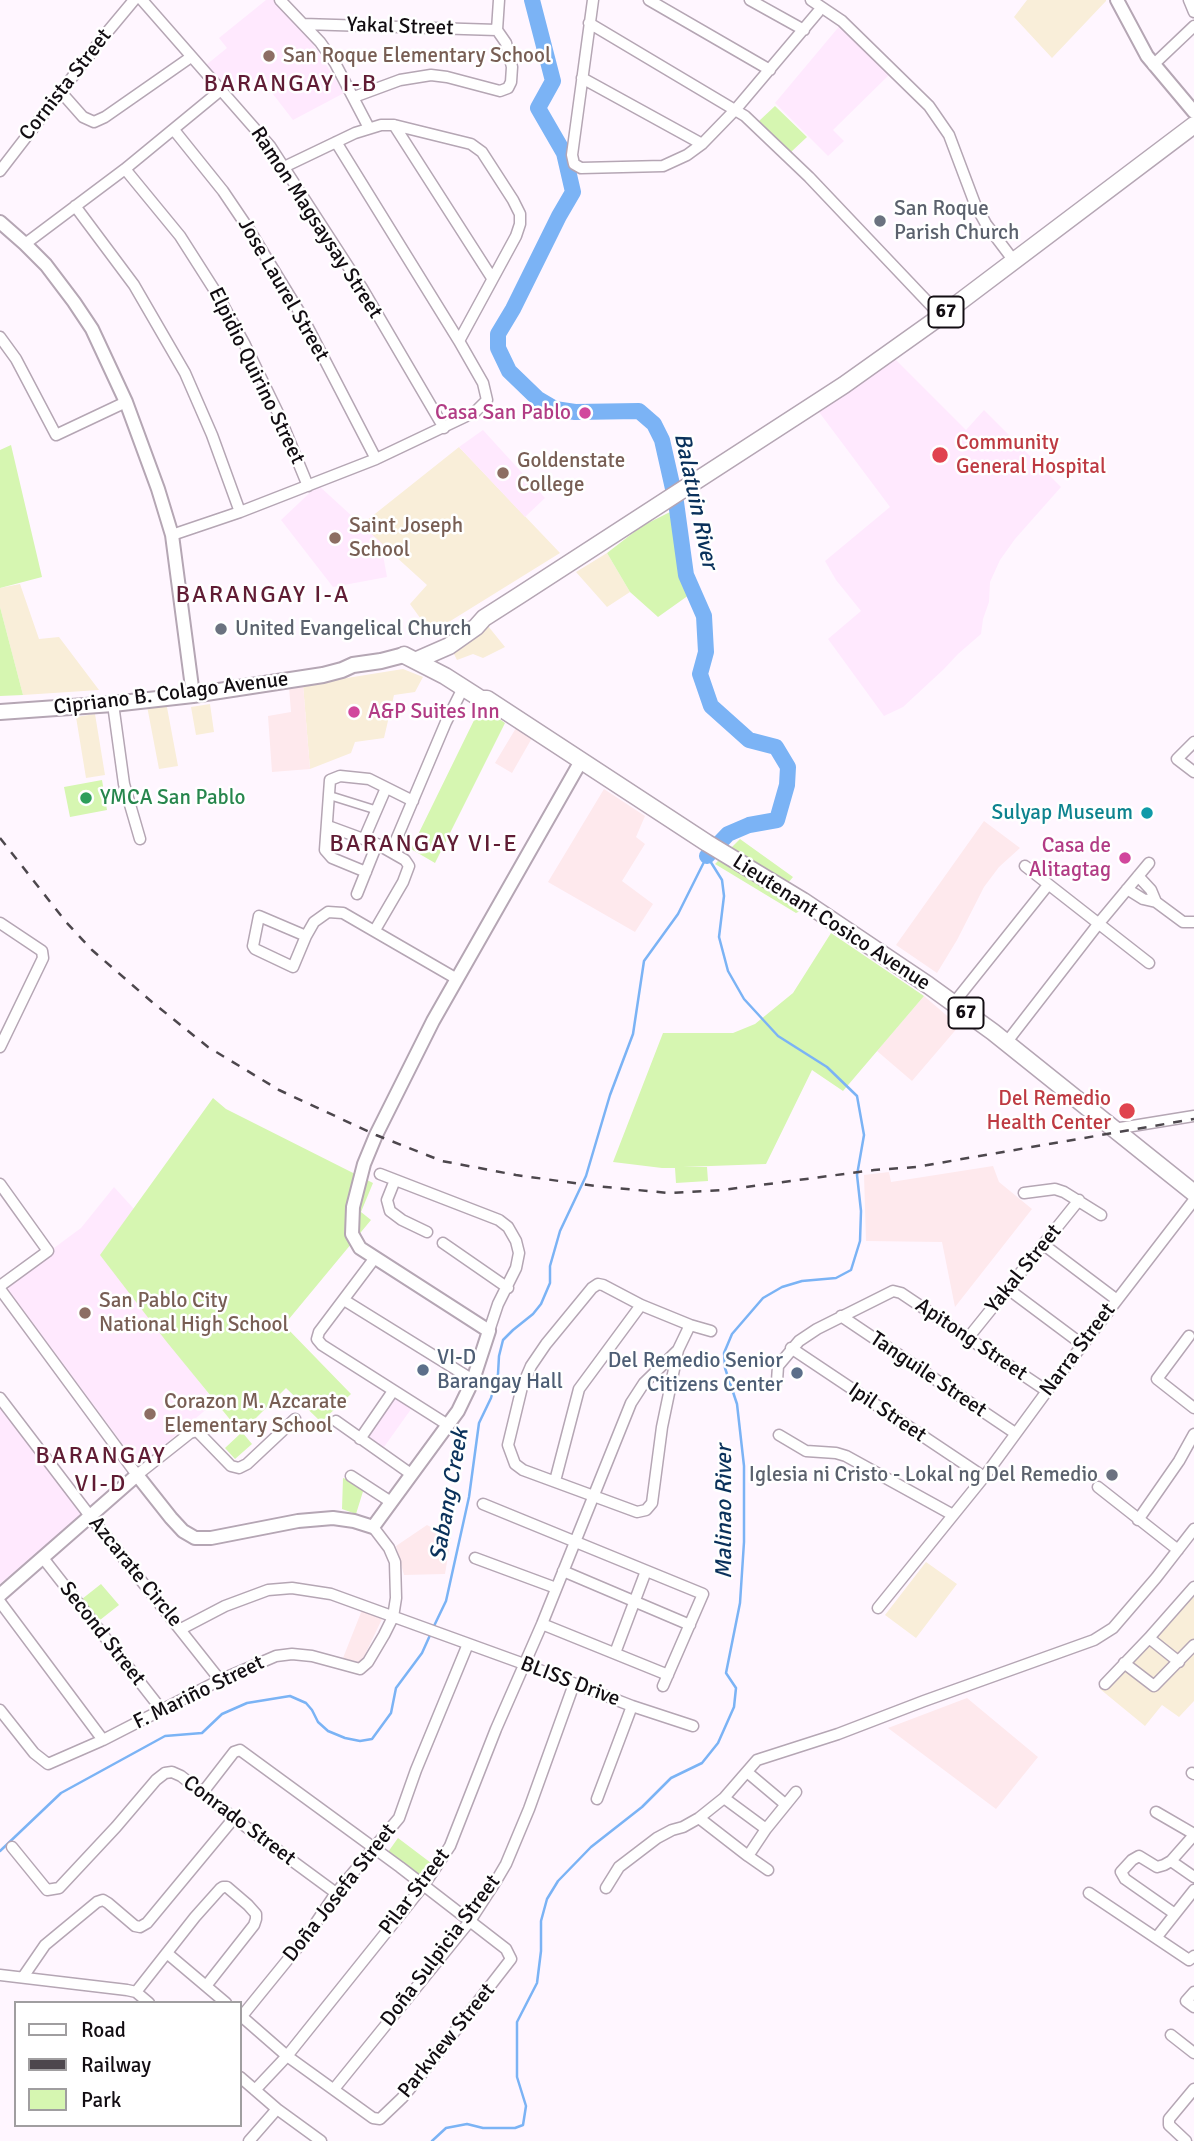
<!DOCTYPE html>
<html>
<head>
<meta charset="utf-8">
<style>
  body { margin:0 }
  #map { position:relative; width:1194px; height:2141px; overflow:hidden; background:#fff6ff; font-family:Signika,sans-serif }
  canvas { display:block }
  .legend { position:absolute; left:14px; top:2001px; width:228px; height:126px; box-sizing:border-box; background:#fff; border:2px solid #a09ea0; margin:0; padding:9px 12px; list-style:none; font-size:21px; color:#120d12 }
  .legend li { display:flex; align-items:center; gap:14px; height:35px }
  .legend b { width:35px; border:2px solid #a09ea0 }
</style>
</head>
<body>
<div id="map">
<canvas width="1194" height="2141"></canvas>
<ul class="legend">
<li><b style="height:9px;background:#fff"></b>Road</li>
<li><b style="height:9px;background:#4d474d"></b>Railway</li>
<li><b style="height:19px;background:#d6f6b1"></b>Park</li>
</ul>
</div>
<script>
const context = document.querySelector('canvas').getContext('2d');
context.lineJoin = 'round';
function paint(path, color) {
  context.fillStyle = color;
  context.fill(path, 'evenodd');
}
function poly(rows) {
  const path = new Path2D();
  for (const r of rows) {
    path.moveTo(r[0], r[1]);
    for (let i = 2; i < r.length; i += 2) path.lineTo(r[i], r[i + 1]);
  }
  return path;
}
function strokePath(path, color, width, dash) {
  context.strokeStyle = color;
  context.lineWidth = width;
  context.lineCap = dash ? 'butt' : 'round';
  context.setLineDash(dash || []);
  context.stroke(path);
}
function label(font, color, halo, rows, align = 'center') {
  context.font = font + ' Signika,sans-serif';
  context.lineWidth = 5;
  context.setLineDash([]);
  context.textBaseline = 'middle';
  context.strokeStyle = halo;
  context.fillStyle = color;
  for (const [text, x, y, turn = 0] of rows) {
    context.save();
    context.translate(x, y);
    context.rotate((+turn || 0) * Math.PI / 180);
    context.textAlign = isNaN(turn) ? turn : align;
    if (halo) context.strokeText(text, 0, 0);
    context.fillText(text, 0, 0);
    context.restore();
  }
}
const commercial = poly([
  [1027,0,1106,0,1106,1,1052,58,1014,17],
  [459,447,560,553,431,633,410,604,427,585,361,525],
  [607,553,630,592,607,607,576,572],
  [20,584,39,639,59,637,99,690,23,695,0,607,0,588],
  [488,626,505,647,483,658,473,654,457,660,452,650,456,644],
  [403,669,423,677,415,692,394,695,384,738,355,742,351,753,310,769,303,685],
  [166,702,178,766,159,769,147,706],
  [210,704,214,732,196,735,191,707],
  [95,714,105,775,86,778,76,717],
  [926,1562,957,1584,916,1638,885,1615],
  [1194,1583,1194,1701,1179,1717,1162,1705,1145,1726,1100,1689]
]);
const industrial = poly([
  [303,684,310,769,272,772,268,716,291,712,289,687],
  [516,728,532,738,512,773,495,763],
  [604,789,645,816,636,837,645,844,622,881,653,904,635,932,548,882],
  [984,821,1020,848,999,867,984,887,957,940,937,973,896,945],
  [924,996,959,1026,912,1081,877,1051],
  [993,1166,999,1182,1032,1209,955,1307,942,1242,866,1241,864,1175,889,1172,891,1182],
  [427,1525,451,1538,445,1574,404,1575,396,1546],
  [362,1610,382,1619,361,1663,343,1658],
  [967,1698,1038,1757,996,1809,888,1728]
]);
const built = poly([
  [266,0,274,0,309,38,344,93,293,120,259,76,235,94,206,65,227,48,219,38],
  [842,23,892,72,833,130,844,141,828,156,775,103],
  [895,359,966,430,984,410,1061,487,1015,539,1000,560,990,582,989,602,983,619,981,634,958,654,944,669,903,707,884,716,828,639,861,611,836,580,825,561,890,507,819,412],
  [483,430,545,498,525,517,459,447],
  [318,485,389,550,383,555,387,577,333,587,281,520],
  [114,1187,134,1209,101,1255,215,1402,139,1466,4,1285,81,1228],
  [396,1393,414,1405,384,1447,366,1435],
  [0,1403,82,1514,0,1584]
]);
const green = poly([
  [775,106,807,137,791,152,759,121],
  [11,445,42,577,0,588,0,450],
  [672,511,689,595,658,617,630,592,607,553,642,526],
  [0,607,23,695,0,696],
  [481,706,505,723,435,863,411,849],
  [102,780,107,810,70,817,64,787],
  [740,839,793,877,788,883,817,903,796,913,715,864],
  [831,933,924,996,843,1091,812,1070,766,1164,683,1167,707,1167,708,1181,676,1183,675,1168,662,1168,613,1162,663,1033,733,1033,755,1024,793,993],
  [213,1098,226,1109,373,1183,361,1212,371,1220,284,1325,351,1394,321,1422,286,1388,242,1432,252,1444,235,1459,225,1448,241,1433,166,1341,100,1255],
  [343,1478,365,1485,356,1514,342,1509],
  [101,1584,119,1605,100,1620,82,1599],
  [398,1838,435,1866,424,1879,388,1852]
]);
const stream = poly([
  [434,1626,446,1601,469,1497,479,1423,491,1398,498,1374,499,1356,503,1340,513,1330,533,1314,541,1304,550,1283,550,1266,560,1231,586,1176,610,1095,633,1034,644,961,678,914,707,856],
  [0,1851,61,1793,165,1736,202,1733,222,1714,247,1703,290,1696,306,1703,312,1710,318,1722,328,1731,345,1738,360,1741,372,1739,391,1713,396,1688,422,1653,431,1633],
  [432,2141,446,2128,467,2124,483,2128,515,2128,523,2125,526,2106,517,2077,517,2022,537,1983,541,1951,541,1921,547,1899,558,1881,591,1847,642,1807,671,1778,702,1763,718,1743,734,1707,736,1688,726,1673,740,1603,744,1542,744,1466,737,1404,725,1368,724,1353,732,1334,763,1298,782,1287,802,1281,836,1278,851,1270,860,1241,861,1211,857,1175,864,1135,857,1096,827,1067,778,1036,744,999,728,971,719,937,724,896,722,880,707,856]
]);
const river = poly([
  [532,0,553,81,538,108,564,153,573,192,559,216,513,309,498,334,498,348,509,371,538,399,555,409,575,412,639,411,654,424,662,440,676,502,686,575,704,616,706,652,700,674,711,706,749,740,776,747,788,767,787,785,777,820,749,825,728,834,707,856]
]);
const pedestrian = poly([
  [328,795,376,810]
]);
const minor = poly([
  [142,0,270,146,362,288,444,428],
  [280,0,320,42,335,63,369,128],
  [593,0,572,155,574,164,581,168,663,166,687,155,702,144,736,109,818,12],
  [649,0,770,70],
  [750,0,804,30],
  [811,0,842,21,929,106,949,135,975,204,986,224,1014,261],
  [1189,0,1194,12],
  [589,23,745,116,809,177,941,316],
  [303,24,497,30],
  [1153,65,1194,26],
  [582,78,702,144],
  [60,91,83,117,94,122,105,117,191,57],
  [354,97,400,80,431,75,447,77,500,91,508,88,511,82,512,67,506,43,497,30,499,0],
  [394,125,492,278],
  [174,130,223,191,250,231,303,318,376,459],
  [284,167,355,133,381,125,394,125,471,144,482,152,513,200,520,214,520,224,516,236,459,341],
  [125,169,180,236,217,294,245,345,278,413,308,486],
  [0,171,104,36,134,0],
  [75,206,134,285,185,373,212,435,240,512],
  [25,244,125,169,221,90],
  [0,337,16,359,56,435,126,402],
  [172,535,240,512,376,459,475,412,487,400,483,383,459,341,336,142],
  [113,704,124,784,140,839],
  [1194,742,1177,759,1194,772],
  [328,826,377,844,405,860,409,866,403,882,375,930],
  [364,839,386,788],
  [391,852,446,722,463,688],
  [1025,866,1149,963],
  [366,872,332,858,325,850,330,780,340,776,369,779,413,801],
  [1138,876,1151,890,1156,902],
  [1127,889,1143,899,1156,902,1183,922,1194,922],
  [357,894,377,844],
  [0,923,42,951,43,958,0,1047],
  [306,936,259,916,253,946,255,949,293,967,306,936,314,922,328,912,343,913,457,979],
  [953,1004,1048,885],
  [1006,1043,1099,923,1149,863],
  [1114,1129,1194,1116],
  [380,1174,499,1220,508,1227,516,1241,519,1253,516,1268,498,1304,489,1331],
  [395,1180,387,1200,390,1211,402,1220,427,1232],
  [0,1184,48,1251,0,1286],
  [1024,1193,1055,1189,1064,1192,1101,1215],
  [443,1243,508,1288],
  [1044,1245,1117,1300],
  [374,1259,319,1332,317,1339,322,1345,448,1425],
  [0,1289,137,1475,190,1433,197,1431,231,1466,239,1468,247,1464,295,1419],
  [1008,1289,1083,1345],
  [344,1300,473,1380],
  [841,1316,1015,1433],
  [1189,1336,1157,1379,1194,1408],
  [968,1338,1079,1200],
  [791,1348,984,1477],
  [678,1350,662,1427,652,1503,646,1510,637,1512,523,1470,515,1464,508,1445,522,1387,531,1366,546,1344,592,1288,598,1284,603,1285,641,1305,690,1325,711,1331],
  [777,1381,778,1366,799,1341,817,1329,893,1291,901,1293,1047,1391],
  [0,1398,90,1516,220,1680],
  [336,1421,411,1474],
  [779,1435,806,1451,836,1453,846,1456,953,1515],
  [360,1439,393,1391],
  [351,1476,391,1502],
  [555,1481,579,1389,641,1305],
  [1098,1487,1178,1550],
  [483,1504,703,1594,663,1686],
  [1138,1520,1179,1461,1194,1434],
  [43,1558,161,1709],
  [475,1558,556,1588],
  [563,1571,690,1625],
  [0,1602,103,1740],
  [878,1608,984,1477,1047,1391,1194,1200],
  [542,1624,668,1675],
  [181,1629,225,1606,268,1590,292,1588,331,1594,524,1664,632,1706,693,1726],
  [1149,1638,1179,1662],
  [615,1653,646,1571],
  [1124,1663,1154,1686,1194,1645],
  [1105,1684,1149,1638,1194,1587],
  [0,1710,34,1753,48,1764,103,1740,220,1680,276,1656,292,1654,312,1656,360,1669,368,1662,384,1635,393,1617,396,1598,395,1562,389,1548,373,1527],
  [747,1772,785,1804],
  [1192,1773,1194,1774],
  [203,1792,234,1752,240,1750,400,1867,506,1949,511,1959,417,2080,402,2098,380,2119,373,2118,287,2056,240,2015],
  [724,1798,766,1829,748,1856,768,1870],
  [597,1799,632,1706],
  [1156,1812,1194,1834],
  [699,1818,748,1856],
  [766,1829,796,1792],
  [12,1847,47,1890,59,1888,116,1827,156,1780,165,1773,172,1772,181,1776,234,1818,336,1893],
  [1171,1861,1194,1877],
  [606,1888,619,1867,657,1838,672,1830,683,1827,699,1818,724,1798,757,1760,838,1734,924,1701,1094,1640,1113,1628,1156,1578,1194,1529],
  [1089,1893,1189,1960,1194,1956],
  [1175,1914,1194,1890],
  [1156,1938,1175,1914,1125,1879,1121,1872,1132,1860,1139,1856,1157,1867,1164,1865,1171,1861,1194,1835],
  [168,1954,226,2003],
  [0,1975,127,1990,136,1992,149,2003],
  [23,1977,45,1945,97,1902,103,1900,108,1903,135,1926,140,1927,147,1923,234,1818],
  [136,1992,195,1917,220,1889,223,1887,227,1887,248,1905,256,1914,256,1919,254,1925,206,1986],
  [1194,1992,1186,2001,1194,2007],
  [242,2016,307,1936,336,1893,399,1818,416,1770,468,1644],
  [1171,2035,1194,2053],
  [240,2077,277,2109,321,2141],
  [334,2089,470,1921,496,1881,506,1864,529,1809,574,1684],
  [255,2090,287,2056,424,1885,450,1846,496,1729,542,1624,631,1403,644,1383,678,1350,690,1325],
  [249,2141,277,2109],
  [1186,2141,1169,2125,1169,2119,1194,2089]
]);
const tertiary = poly([
  [1117,0,1147,56,1194,112],
  [0,222,25,244,46,265,74,302,92,329,126,402,158,489,172,535,193,695],
  [0,1595,137,1475,171,1518,183,1531,195,1538,211,1538,298,1521,333,1518,354,1521,373,1527,458,1411,473,1380,489,1331,360,1248,352,1234,353,1207,364,1164,376,1135,433,1021,581,761]
]);
const secondary = poly([
  [0,712,113,704,193,695,323,675,342,670,353,665,381,661,404,655]
]);
const primary = poly([
  [404,655,445,676,481,699,487,699,707,843,803,901,928,985,993,1032,1194,1193],
  [417,660,449,646,476,627,484,618,520,595,844,385,941,316,1194,125]
]);
const rail = poly([
  [0,838,66,922,92,950,152,1002,208,1047,279,1090,376,1135,442,1161,516,1175,595,1186,669,1193,723,1190,874,1170,916,1167,1194,1119]
]);
const markers = [
  [269,56,7,"#8d6e63"],
  [880,221,7,"#6b7280"],
  [585,413,7,"#d1479c"],
  [940,455,9,"#e0444e"],
  [503,473,7,"#8d6e63"],
  [335,538,7,"#8d6e63"],
  [221,629,7,"#6b7280"],
  [354,712,7,"#d1479c"],
  [86,798,7,"#2e9e5b"],
  [1147,813,7,"#0f9aa8"],
  [1125,858,7,"#d1479c"],
  [1127,1111,9,"#e0444e"],
  [85,1313,7,"#8d6e63"],
  [423,1370,7,"#5c6f8a"],
  [797,1373,7,"#5c6f8a"],
  [150,1414,7,"#8d6e63"],
  [1112,1475,7,"#6b7280"]
];
const shields = [
  [946,312,35],
  [966,1013,35]
];
const shieldNames = [
  ["67",946,312],
  ["67",966,1013]
];
const streetNames = [
  ["Yakal Street",400,27,2],
  ["Cornista Street",66,85,-52],
  ["Ramon Magsaysay Street",316,223,57],
  ["Jose Laurel Street",283,290,60],
  ["Elpidio Quirino Street",256,376,64],
  ["Cipriano B. Colago Avenue",171,694,-7],
  ["Lieutenant Cosico Avenue",831,923,33],
  ["Yakal Street",1024,1269,-51],
  ["Apitong Street",971,1340,34],
  ["Narra Street",1078,1350,-53],
  ["Tanguile Street",928,1375,34],
  ["Ipil Street",887,1413,34],
  ["Azcarate Circle",135,1572,51],
  ["Second Street",102,1634,52],
  ["BLISS Drive",570,1682,21],
  ["F. Mariño Street",199,1693,-26],
  ["Conrado Street",239,1821,37],
  ["Pilar Street",415,1892,-53],
  ["Doña Josefa Street",340,1893,-52],
  ["Doña Sulpicia Street",441,1951,-53],
  ["Parkview Street",447,2041,-51]
];
const educationNames = [
  ["San Roque Elementary School",283,56],
  ["Goldenstate",517,461],
  ["College",517,485],
  ["Saint Joseph",349,526],
  ["School",349,550],
  ["San Pablo City",99,1301],
  ["National High School",99,1325],
  ["Corazon M. Azcarate",164,1402],
  ["Elementary School",164,1426]
];
const worshipNames = [
  ["San Roque",894,209],
  ["Parish Church",894,233],
  ["United Evangelical Church",235,629],
  ["Iglesia ni Cristo - Lokal ng Del Remedio",1098,1475,"right"]
];
const hotelNames = [
  ["Casa San Pablo",571,413],
  ["A&P Suites Inn",368,712,"left"],
  ["Casa de",1111,846],
  ["Alitagtag",1111,870]
];
const healthNames = [
  ["Community",956,443],
  ["General Hospital",956,467],
  ["Del Remedio",1111,1099,"right"],
  ["Health Center",1111,1123,"right"]
];
const leisureNames = [
  ["YMCA San Pablo",100,798]
];
const cultureNames = [
  ["Sulyap Museum",1133,813]
];
const serviceNames = [
  ["VI-D",437,1358],
  ["Barangay Hall",437,1382],
  ["Del Remedio Senior",783,1361,"right"],
  ["Citizens Center",783,1385,"right"]
];
const waterNames = [
  ["Balatuin River",695,501,78],
  ["Sabang Creek",450,1495,-80],
  ["Malinao River",725,1512,-90]
];
const quarterNames = [
  ["BARANGAY I-B",291,85],
  ["BARANGAY I-A",263,596],
  ["BARANGAY VI-E",424,845],
  ["BARANGAY",101,1457],
  ["VI-D",101,1485]
];
paint(commercial, '#f9eed9');
paint(industrial, '#fee9ed');
paint(built, '#ffe9fe');
paint(green, '#d6f6b1');
strokePath(stream, '#7bb3f5', 2.5);
strokePath(river, '#7bb3f5', 16);
strokePath(pedestrian, '#b5a6b4', 10);
strokePath(minor, '#b5a6b4', 13);
strokePath(tertiary, '#b5a6b4', 16);
strokePath(secondary, '#b5a6b4', 18);
strokePath(primary, '#b5a6b4', 19);
strokePath(pedestrian, '#fff', 7);
strokePath(minor, '#fff', 10);
strokePath(tertiary, '#fff', 12);
strokePath(secondary, '#fff', 14);
strokePath(primary, '#fff', 16);
strokePath(rail, '#4d474d', 2.5, [9, 9]);
for (const [x, y, r, color] of markers) {
  const dot = new Path2D();
  dot.arc(x, y, r, 0, 2 * Math.PI);
  context.fillStyle = color;
  context.fill(dot);
  strokePath(dot, '#fff', 2.5);
}
for (const [x, y, w] of shields) {
  const box = new Path2D();
  box.roundRect(x - w / 2, y - 15.5, w, 31, 5);
  context.fillStyle = '#fff';
  context.fill(box);
  strokePath(box, '#120d12', 2);
}
label('bold 19px', '#120d12', null, shieldNames);
label('21px', '#120d12', '#fff', streetNames);
label('21px', '#785e54', '#fff', educationNames, 'left');
label('21px', '#5b616d', '#fff', worshipNames, 'left');
label('21px', '#b23c85', '#fff', hotelNames, 'right');
label('21px', '#be3a42', '#fff', healthNames, 'left');
label('21px', '#27864d', '#fff', leisureNames, 'left');
label('21px', '#0d838f', '#fff', cultureNames, 'right');
label('21px', '#4e5e75', '#fff', serviceNames, 'left');
label('italic 23px', '#0a315b', '#fff', waterNames);
context.letterSpacing = '2px';
label('24px', '#601c34', '#fff', quarterNames);
context.letterSpacing = '0px';
</script>
</body>
</html>
